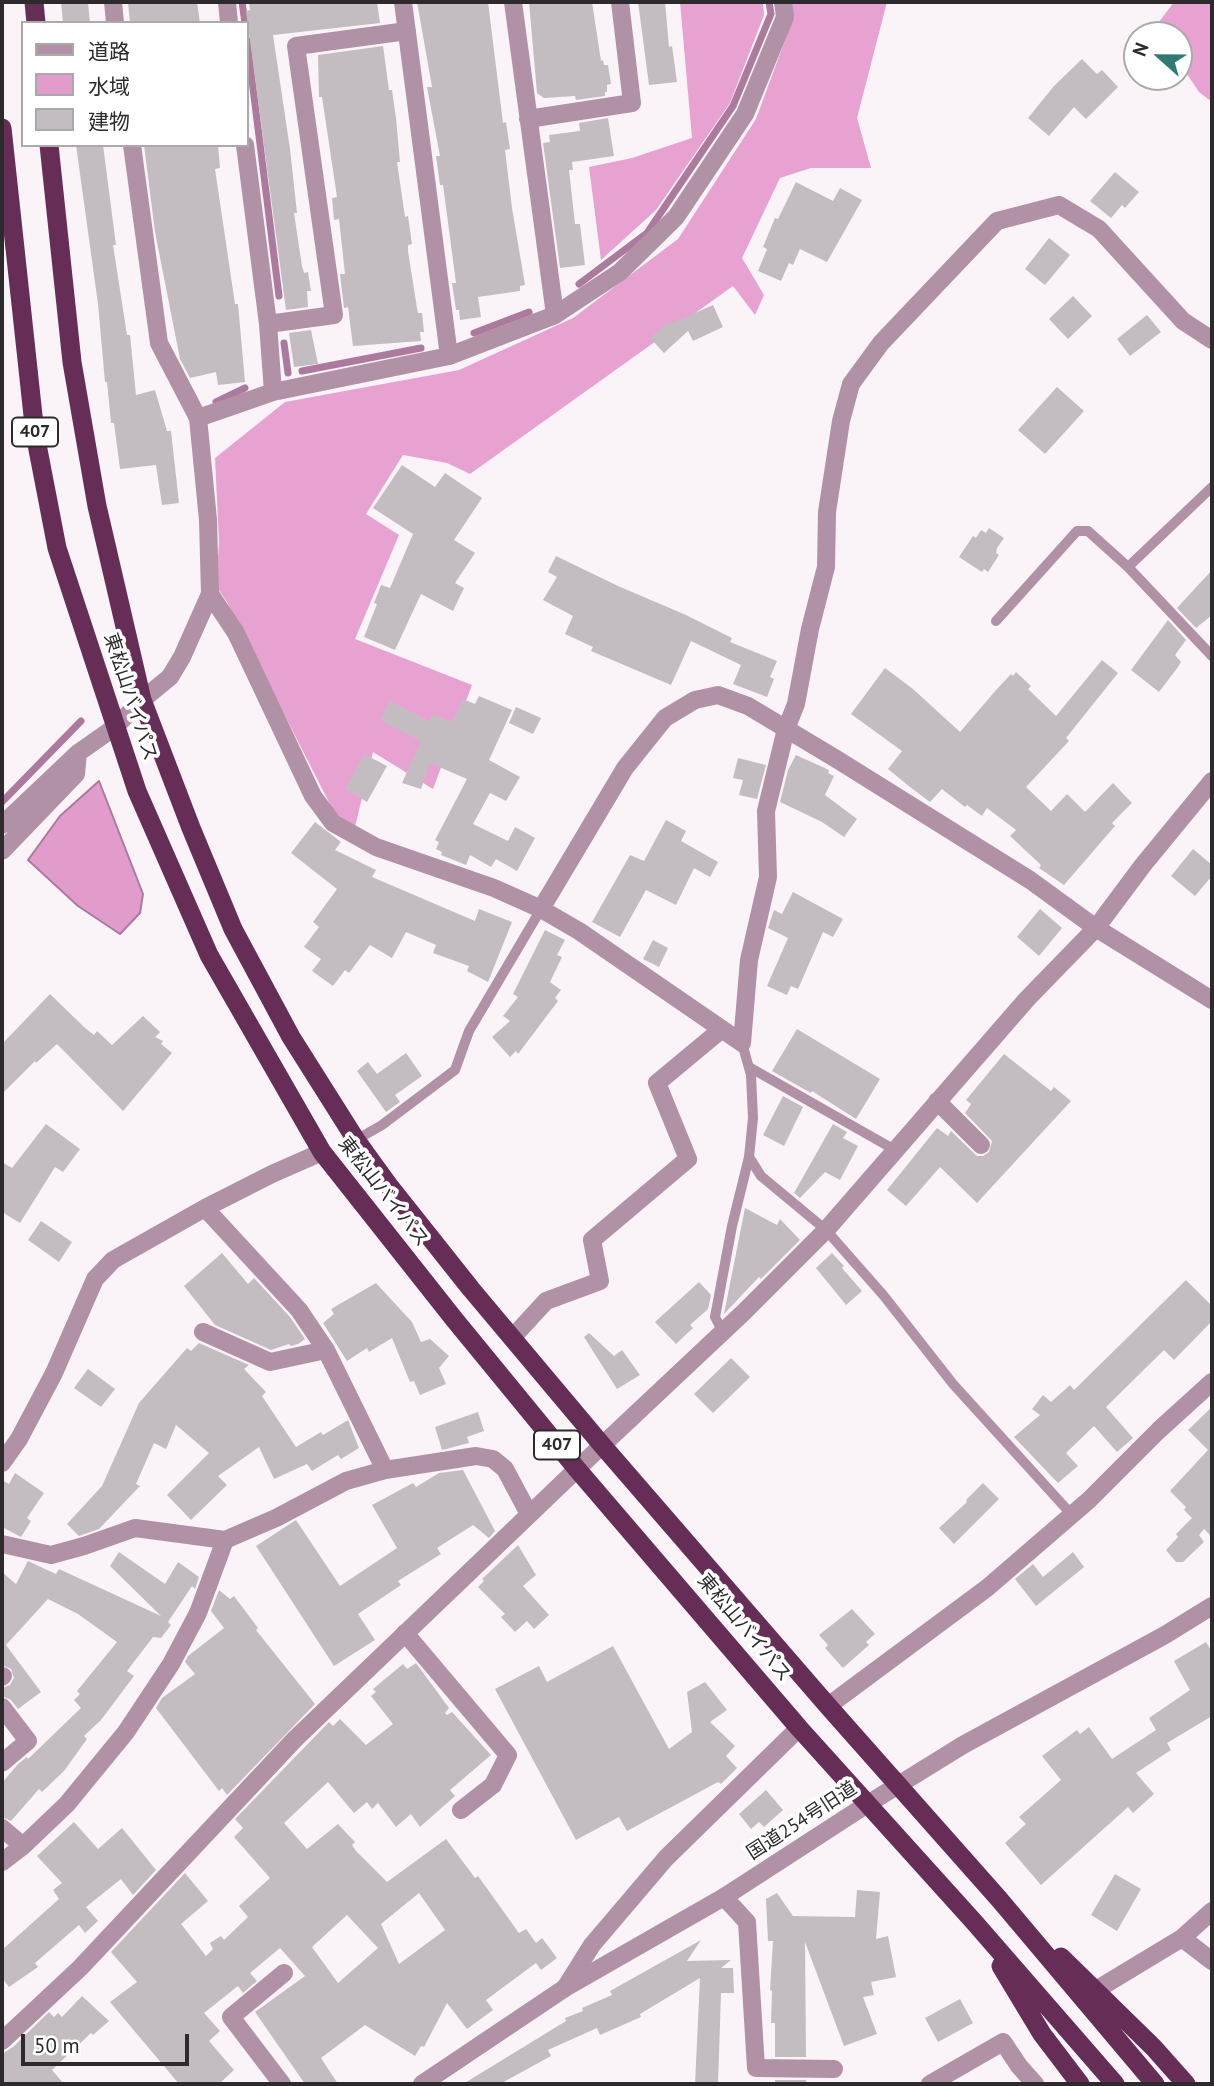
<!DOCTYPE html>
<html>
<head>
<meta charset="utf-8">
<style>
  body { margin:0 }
  #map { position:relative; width:1214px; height:2086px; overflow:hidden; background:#faf4f8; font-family:"PT Sans","Noto Sans JP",sans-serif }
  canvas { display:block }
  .frame { position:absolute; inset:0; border:4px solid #2c2a2c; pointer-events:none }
  .legend { position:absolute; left:21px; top:21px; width:228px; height:126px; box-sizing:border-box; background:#fff; border:2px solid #abaaab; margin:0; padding:9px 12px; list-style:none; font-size:21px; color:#2c2a2c }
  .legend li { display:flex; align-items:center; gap:14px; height:35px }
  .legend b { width:35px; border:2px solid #abaaab }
  .north { position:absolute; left:1123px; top:21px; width:70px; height:70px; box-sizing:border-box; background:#fff; border:2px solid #abaaab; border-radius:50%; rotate:291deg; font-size:19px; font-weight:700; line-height:28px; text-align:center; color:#2c2a2c }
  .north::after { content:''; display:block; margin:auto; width:24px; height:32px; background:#317974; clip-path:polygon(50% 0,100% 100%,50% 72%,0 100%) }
  .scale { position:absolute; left:21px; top:2034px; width:168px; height:32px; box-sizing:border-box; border:4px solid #2c2a2c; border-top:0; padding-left:9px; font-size:21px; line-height:24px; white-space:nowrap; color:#2c2a2c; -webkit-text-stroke:5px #fff; paint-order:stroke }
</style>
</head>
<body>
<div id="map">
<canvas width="1214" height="2086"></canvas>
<div class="frame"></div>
<ul class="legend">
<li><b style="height:9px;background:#b091a5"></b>道路</li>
<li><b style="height:19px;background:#e29ccc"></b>水域</li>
<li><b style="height:19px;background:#c3bdc1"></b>建物</li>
</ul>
<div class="north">N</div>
<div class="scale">50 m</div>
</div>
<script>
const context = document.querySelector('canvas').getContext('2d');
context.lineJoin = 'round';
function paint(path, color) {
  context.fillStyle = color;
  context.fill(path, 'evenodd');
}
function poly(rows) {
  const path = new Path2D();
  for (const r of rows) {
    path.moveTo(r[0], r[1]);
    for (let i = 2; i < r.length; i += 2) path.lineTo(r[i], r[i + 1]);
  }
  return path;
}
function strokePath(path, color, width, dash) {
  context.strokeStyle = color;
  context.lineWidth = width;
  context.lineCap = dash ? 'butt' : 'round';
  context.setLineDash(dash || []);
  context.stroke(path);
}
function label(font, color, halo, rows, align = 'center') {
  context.font = font + ' "PT Sans","Noto Sans JP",sans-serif';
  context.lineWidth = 7;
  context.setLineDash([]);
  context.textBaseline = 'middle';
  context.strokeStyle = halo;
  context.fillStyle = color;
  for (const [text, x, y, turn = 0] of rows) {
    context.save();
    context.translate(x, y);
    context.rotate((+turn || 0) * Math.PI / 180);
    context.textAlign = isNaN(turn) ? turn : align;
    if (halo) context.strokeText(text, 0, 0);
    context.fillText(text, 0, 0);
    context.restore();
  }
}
const forest = poly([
  [680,2,763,2,764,15,730,103,656,210,601,260,589,167,632,158,692,138],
  [789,2,887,2,857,118,871,168,811,168,780,178,742,258,764,295,755,315,733,286,470,474,447,463,403,455,366,514,399,535,355,639,472,685,433,789,373,752,355,827,337,818,227,602,216,586,219,542,215,458,285,402,459,370,573,318,678,239,756,119,791,24],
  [1174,2,1212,2,1212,102,1199,92,1179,62,1179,35,1162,35,1156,26]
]);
const water = poly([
  [99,781,143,894,140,913,120,934,78,906,28,860,60,816,99,781]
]);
const stream = poly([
  [242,2,245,23],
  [247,40,279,296],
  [579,284,647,233,733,106,771,14,769,2],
  [474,333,529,312],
  [284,343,288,373],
  [302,371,421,348],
  [216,402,245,388],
  [2,802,81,721]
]);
const building = poly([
  [61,2,88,2,90,23,63,23],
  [128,2,197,2,200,23,130,23],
  [266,2,377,2,380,23,273,35,290,149,297,213,294,213,302,266,304,273,308,272,311,291,307,291,308,307,286,310,246,11,250,10,249,4],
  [417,2,488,2,503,123,506,122,510,149,505,150,512,208,525,285,520,286,520,291,478,297,481,317,460,320,459,310,456,310,452,283,456,283,443,185,440,185,436,156,440,156,427,87,432,87],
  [529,2,592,2,601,61,603,60,604,65,608,65,611,84,607,85,607,92,605,92,605,96,576,100,575,96,544,98,537,93],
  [638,2,665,2,669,47,672,46,677,82,649,85],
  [383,46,389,90,392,90,396,118,400,162,397,162,405,217,408,216,412,244,408,245,408,251,417,308,418,313,422,313,424,332,420,332,421,341,353,346,348,307,344,308,340,274,345,274,339,219,334,220,332,198,337,197,322,97,319,97,318,55],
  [1082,59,1097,74,1102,70,1118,87,1086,119,1074,107,1049,136,1028,118,1054,86],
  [608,118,614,156,572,162,573,170,569,170,575,224,580,224,585,265,560,268,543,143,550,142,549,135,580,131,579,123],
  [76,145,103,145,116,245,113,245,127,335,130,335,136,395,155,390,167,431,171,431,179,503,162,505,156,465,120,469,114,423,111,423,107,382,105,382,98,304],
  [144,145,218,145,220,168,215,169,235,304,238,304,245,382,218,385,216,372,190,378,180,359,155,232],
  [1115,172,1139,192,1125,208,1122,205,1111,218,1090,201],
  [796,182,833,201,840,188,862,200,827,262,800,249,793,265,789,263,781,281,758,271,767,249,763,247,775,218,778,219],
  [1049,238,1070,255,1045,285,1025,269],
  [1073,296,1092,316,1068,339,1049,319],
  [713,305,723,327,693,341,688,331,664,353,650,338,668,322,670,324],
  [1147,315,1161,332,1130,356,1117,339],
  [311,330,318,364,294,367,289,333],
  [1057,387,1084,411,1045,454,1018,430],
  [402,465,435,487,445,473,482,498,454,540,475,553,455,583,464,588,453,611,421,594,395,650,364,637,377,604,374,603,381,585,390,588,413,534,373,508],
  [989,528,1004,538,997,548,996,553,999,555,988,572,984,569,982,572,959,557,973,536,976,538,981,530,986,533],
  [556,556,618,586,686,615,732,638,730,642,777,661,770,677,774,679,767,697,733,684,741,665,691,641,671,685,591,651,593,647,565,634,573,616,543,600,557,577,548,572],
  [1212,570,1212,615,1196,628,1177,608],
  [1168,620,1186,640,1175,655,1181,662,1178,667,1159,692,1131,670],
  [1102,660,1118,673,1066,738,1069,741,1026,787,1051,811,1067,794,1085,812,1113,783,1132,803,1112,823,1115,826,1064,885,1039,868,1041,865,1010,836,1016,830,987,808,982,816,967,805,965,807,942,789,930,802,910,787,888,769,902,751,851,714,885,668,913,689,960,732,997,689,1011,674,1013,676,1016,672,1031,686,1028,689,1056,716],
  [479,696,512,710,489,760,520,777,506,801,490,793,473,824,508,841,515,827,535,838,517,871,496,859,491,867,470,855,466,865,441,855,442,852,436,849,439,842,435,840,467,779,430,763,421,789,402,783,421,741,380,720,390,701,429,721,433,714,452,722,463,699,475,704],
  [516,707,541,718,533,734,509,723],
  [364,754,387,766,367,802,345,789],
  [796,755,829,770,828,773,834,776,825,795,857,819,844,837,822,822,780,802,788,770],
  [738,758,766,765,757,799,739,795,743,780,733,778],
  [666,820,686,831,681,841,718,862,710,877,694,868,676,905,646,890,620,937,592,922,630,855,644,861],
  [315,822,341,842,335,850,376,870,372,877,475,921,479,909,512,922,488,982,467,971,469,966,433,953,436,945,406,932,392,958,370,945,349,973,345,970,333,986,312,971,321,959,304,947,319,927,313,922,337,889,291,853],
  [1193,849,1212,865,1212,876,1195,896,1171,876],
  [793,892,843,919,833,937,823,932,798,989,791,986,787,995,767,986,788,938,768,928,774,910,782,914],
  [1040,909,1062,928,1039,956,1017,937],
  [545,930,565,940,557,955,562,957,550,982,561,990,555,998,558,1001,518,1054,516,1051,510,1057,492,1037,510,1021,503,1016,518,997,513,994],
  [653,940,668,948,659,967,643,959],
  [50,994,84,1027,94,1035,97,1031,112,1045,143,1016,160,1032,155,1037,163,1041,161,1044,172,1053,123,1111,57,1044,36,1063,35,1061,2,1094,2,1044],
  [797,1029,880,1079,856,1119,812,1091,811,1093,772,1071],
  [406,1053,422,1076,395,1095,400,1102,386,1112,357,1071,368,1062,377,1074],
  [1004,1054,1051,1091,1054,1087,1071,1101,977,1203,940,1167,906,1206,887,1190,937,1128,948,1136,951,1131,977,1156,983,1156,989,1152,992,1141,965,1113,971,1104,966,1100],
  [783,1096,803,1107,784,1146,763,1135],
  [46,1124,80,1149,63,1172,55,1167,20,1223,2,1212,2,1162,12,1168],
  [833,1124,847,1132,843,1138,858,1146,840,1180,825,1172,800,1198,794,1193],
  [745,1208,777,1225,780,1219,800,1240,761,1279,759,1277,724,1314],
  [41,1221,72,1242,59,1262,28,1240],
  [222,1253,248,1284,254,1278,290,1317,305,1339,298,1344,291,1346,289,1344,271,1350,215,1325,184,1286],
  [832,1253,844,1266,842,1268,862,1291,846,1305,816,1268],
  [1186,1280,1212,1306,1212,1321,1174,1360,1164,1350,1106,1407,1133,1438,1117,1452,1094,1426,1066,1453,1078,1466,1058,1483,1014,1437,1040,1415,1032,1409,1043,1395,1051,1402,1070,1385,1074,1390],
  [699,1282,711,1295,708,1309,690,1325,693,1328,676,1344,655,1322],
  [376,1283,412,1322,421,1342,430,1339,449,1356,439,1368,446,1384,420,1395,414,1381,410,1382,392,1338,369,1352,367,1348,347,1361,323,1323,334,1314,331,1309],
  [589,1333,614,1356,622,1350,640,1375,617,1389,584,1337],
  [199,1343,249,1365,244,1369,266,1392,262,1396,296,1447,321,1432,323,1435,348,1420,359,1448,341,1459,338,1455,312,1471,307,1464,274,1479,259,1447,218,1476,227,1485,191,1520,167,1495,209,1453,176,1425,166,1449,154,1443,136,1484,140,1486,99,1529,79,1536,67,1524,102,1486,139,1403,187,1348,191,1351],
  [731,1358,750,1377,713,1413,694,1394],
  [88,1369,115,1389,101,1407,74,1388],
  [1212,1407,1212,1537,1204,1529,1199,1535,1204,1542,1183,1562,1176,1562,1166,1550,1178,1537,1176,1534,1192,1518,1184,1510,1186,1507,1170,1491,1208,1450,1188,1430],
  [478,1412,484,1431,467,1437,469,1443,442,1450,435,1427],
  [463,1470,495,1531,489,1538,473,1525,437,1548,441,1554,398,1581,401,1585,358,1614,375,1640,334,1666,256,1546,296,1520,340,1586,397,1548,372,1505,413,1483,416,1487,439,1473],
  [15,1473,44,1493,27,1518,31,1521,21,1537,2,1527,2,1480,9,1484],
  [983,1483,999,1499,954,1544,939,1528,967,1502,966,1500],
  [518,1545,536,1575,523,1586,549,1615,534,1629,527,1621,515,1632,501,1617,505,1614,478,1587,484,1581,482,1579],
  [119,1552,165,1584,178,1562,199,1577,195,1589,192,1586,168,1622,171,1625,161,1638,153,1637,127,1671,134,1676,101,1720,84,1736,87,1739,64,1771,42,1792,39,1789,11,1821,2,1817,2,1783,18,1764,27,1757,28,1759,81,1708,74,1700,80,1694,77,1691,117,1642,78,1614,48,1599,6,1645,41,1692,18,1709,11,1700,2,1696,2,1688,10,1685,14,1678,11,1669,2,1665,2,1572,16,1584,28,1561,56,1574,59,1569,161,1616,110,1566],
  [1073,1552,1084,1567,1036,1606,1015,1579,1033,1564,1043,1577],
  [219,1590,230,1599,234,1596,258,1628,256,1630,315,1704,227,1795,222,1788,219,1791,156,1708,162,1698,195,1674,185,1662,188,1656,224,1628,211,1611],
  [852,1609,875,1634,866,1642,869,1645,843,1668,825,1648,828,1645,819,1635],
  [1206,1642,1212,1652,1212,1716,1167,1743,1171,1750,1136,1773,1154,1794,1133,1813,1128,1807,1041,1885,1005,1843,1026,1824,1019,1817,1061,1780,1042,1756,1077,1730,1080,1734,1089,1727,1112,1759,1156,1730,1149,1718,1190,1690,1174,1661],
  [613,1646,669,1749,692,1732,687,1692,705,1682,727,1710,710,1722,735,1746,726,1756,737,1768,721,1784,718,1782,627,1831,619,1817,576,1840,495,1689,539,1666,547,1682],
  [416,1663,449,1708,445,1713,447,1715,452,1712,491,1755,450,1790,455,1796,420,1827,411,1814,396,1827,378,1803,372,1809,367,1802,354,1813,328,1782,284,1823,307,1849,338,1824,355,1842,352,1845,356,1851,387,1882,446,1839,475,1878,478,1876,519,1933,526,1929,536,1943,542,1938,557,1958,541,1970,536,1963,486,2000,493,2010,467,2029,447,2003,424,2047,421,2046,415,2056,365,2025,321,2058,338,2084,305,2084,255,2012,305,1976,280,1948,250,1973,257,1981,243,1993,238,1986,204,2013,220,2031,209,2041,234,2070,219,2084,179,2084,110,2002,137,1982,111,1952,185,1873,208,1901,181,1924,206,1956,213,1949,210,1943,221,1936,224,1940,248,1917,239,1906,270,1878,234,1837,243,1828,235,1819,329,1722,333,1726,340,1719,366,1745,393,1724,371,1696,376,1692,373,1689,403,1664,407,1669],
  [419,1893,445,1930,399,1964,381,1924],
  [347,1915,378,1948,338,1983,312,1947],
  [766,1790,783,1810,764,1827,759,1822,751,1829,739,1814],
  [74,1822,98,1849,122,1828,156,1870,133,1895,121,1879,86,1907,98,1921,85,1933,79,1925,35,1963,38,1967,9,1987,2,1978,2,1950,59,1899,53,1890,62,1883,37,1856],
  [1115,1874,1141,1889,1117,1931,1091,1915],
  [857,1890,880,1892,876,1939,888,1936,896,1977,871,1982,874,1995,863,1997,877,2034,844,2046,805,1942,806,2057,775,2057,775,2023,771,2023,772,1991,770,1990,773,1941,768,1941,766,1899,777,1893,793,1916,855,1917],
  [701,1940,687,1961,731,1960,721,1968,733,1968,734,1993,721,1993,718,2084,695,2084,700,1978,640,2014,641,2017,600,2035,597,2028,548,2050,551,2056,500,2084,463,2084,566,2021,565,2018,583,2011,582,2008,612,1995,610,1991],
  [82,1996,109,2021,93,2035,91,2033,52,2070,64,2084,2,2084,2,2054,13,2047,49,2012,54,2017,58,2013,62,2017],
  [960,1999,973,2023,938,2042,925,2018],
  [775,2080,806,2080,806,2084,775,2084]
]);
const service = poly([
  [1128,567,1212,487],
  [996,621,1077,531,1088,531,1128,567,1212,656],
  [749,1067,895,1150],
  [356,1140,382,1125,455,1070,469,1031,541,909],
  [749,1157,761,1176,826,1230,884,1296,953,1384,1072,1515],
  [723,1332,715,1317,732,1226,749,1157,753,1118,751,1075,742,1043]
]);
const minor = poly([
  [113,2,115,23],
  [227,2,229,23],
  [403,2,449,356],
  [513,2,555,315],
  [528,119,632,103,620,2],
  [132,145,159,343,198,418,273,392,449,356,555,315,620,272,676,217,745,114,785,17,783,2],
  [245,145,268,324,273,392],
  [268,324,334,315,296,46,407,31],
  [210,594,236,633,313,796,333,823,376,847,494,888,541,909,579,931,742,1043],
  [2,825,78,753,115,727,142,700,170,677,182,657,210,594,208,520,198,418],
  [2,851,76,774,78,753],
  [541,909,625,768,665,718,695,700,718,695,748,706,838,760,1030,880,1096,928,1212,1000],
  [742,1043,749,960,768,877,766,811,786,729,796,704,810,629,826,567,827,512,841,421,851,384,881,343,997,221,1059,205,1099,229,1183,321,1212,340],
  [937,1101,981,1145],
  [205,1208,299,1310,326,1350,385,1470],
  [203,1332,270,1362,326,1350],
  [512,1338,546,1301,600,1281,592,1240,688,1159,657,1083,722,1029],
  [2,1463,19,1439,54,1373,95,1279,113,1260,205,1208,272,1174,322,1152],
  [577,1469,744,1312,826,1230,1027,999,1096,928,1143,865,1212,781],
  [2,1544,51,1555,84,1546,135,1528,225,1540,276,1518,346,1481,385,1470,476,1456,493,1459,505,1469,529,1514],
  [405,1633,508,1755,493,1785,461,1810],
  [2,1677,3,1676],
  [828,1706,987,1588,1089,1500,1159,1430,1212,1382],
  [2,1707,28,1741,2,1763],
  [2,1828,23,1846],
  [2,1862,23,1846,67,1804,126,1732,171,1664,198,1613,225,1540],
  [724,1897,747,1922,756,2068,834,2069],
  [1182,1938,1212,1961],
  [565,1988,592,1945,666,1858,799,1728],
  [1096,1990,1182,1938,1212,1911],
  [282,2084,231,2017,284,1973],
  [930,2084,1003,2042,1019,2066,1035,2084]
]);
const tertiary = poly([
  [2,2041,80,1968,295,1739,577,1469],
  [422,2084,565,1988,724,1897,866,1805,963,1745,1165,1635,1212,1606]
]);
const trunk = poly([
  [34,2,36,23],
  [2,128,35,434,57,548,137,791,209,955,322,1152,454,1319,577,1469,799,1728,975,1923,1115,2084],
  [49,145,72,362,97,506,142,700,191,828,233,929,291,1037,356,1140,390,1187,471,1289,602,1445,828,1706,999,1899,1155,2084],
  [1061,1957,1154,2048,1186,2084],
  [1001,1966,1042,2034,1080,2084]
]);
const shields = [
  [35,432,46],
  [557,1445,46]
];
const shieldNames = [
  ["407",35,432],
  ["407",557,1445]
];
const streetNames = [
  ["東松山バイパス",130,697,72],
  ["東松山バイパス",383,1192,52],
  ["東松山バイパス",744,1628,50],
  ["国道254号旧道",802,1821,-33]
];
paint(forest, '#e8a2d2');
paint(water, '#e29ccc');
strokePath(water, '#ab7a9c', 2);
strokePath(stream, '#ab7a9c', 7);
paint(building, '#c3bdc1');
strokePath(service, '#b091a5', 10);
strokePath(minor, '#b091a5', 18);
strokePath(tertiary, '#b091a5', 18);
strokePath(trunk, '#662e57', 19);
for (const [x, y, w] of shields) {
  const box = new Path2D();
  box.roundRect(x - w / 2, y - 14.5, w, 29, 5);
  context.fillStyle = '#fff';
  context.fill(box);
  strokePath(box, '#2c2a2c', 2);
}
label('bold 18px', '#2c2a2c', null, shieldNames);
label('19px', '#2c2a2c', '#fff', streetNames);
</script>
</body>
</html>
